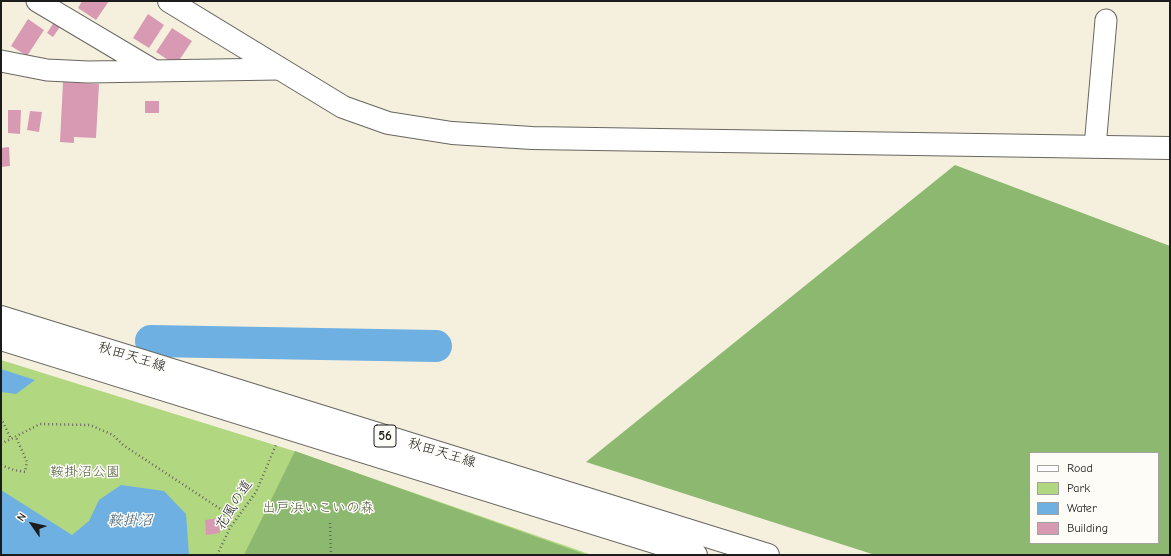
<!DOCTYPE html>
<html>
<head>
<meta charset="utf-8">
<style>
  body { margin:0 }
  #map { position:relative; width:1171px; height:556px; overflow:hidden; background:#f4f0dd; font-family:"Comic Neue",sans-serif }
  canvas { display:block }
  .frame { position:absolute; inset:0; border:2px solid #1c1c1c; pointer-events:none }
  .legend { position:absolute; left:1029px; top:452px; width:130px; height:92px; box-sizing:border-box; background:#fdfcf7; border:1px solid #a3a29f; margin:0; padding:5px 7px; list-style:none; font-size:12px; color:#1c1c1c }
  .legend li { display:flex; align-items:center; gap:8px; height:20px }
  .legend b { width:20px; border:1px solid #a3a29f }
  .north { position:absolute; left:12px; top:504px; width:40px; height:40px; -webkit-text-stroke:3px #fdfcf7; paint-order:stroke; rotate:304deg; font-size:11px; font-weight:700; line-height:16px; text-align:center; color:#1c1c1c }
  .north::after { content:''; display:block; margin:auto; width:14px; height:18px; background:#1c1c1c; clip-path:polygon(50% 0,100% 100%,50% 72%,0 100%) }
</style>
</head>
<body>
<div id="map">
<canvas width="1171" height="556"></canvas>
<div class="frame"></div>
<ul class="legend">
<li><b style="height:5px;background:#fff"></b>Road</li>
<li><b style="height:11px;background:#b2d781"></b>Park</li>
<li><b style="height:11px;background:#6eb0e2"></b>Water</li>
<li><b style="height:11px;background:#d89ab3"></b>Building</li>
</ul>
<div class="north">N</div>
</div>
<script>
const context = document.querySelector('canvas').getContext('2d');
context.lineJoin = 'round';
function paint(path, color) {
  context.fillStyle = color;
  context.fill(path, 'evenodd');
}
function poly(rows) {
  const path = new Path2D();
  for (const r of rows) {
    path.moveTo(r[0], r[1]);
    for (let i = 2; i < r.length; i += 2) path.lineTo(r[i], r[i + 1]);
  }
  return path;
}
function strokePath(path, color, width, dash) {
  context.strokeStyle = color;
  context.lineWidth = width;
  context.lineCap = dash ? 'butt' : 'round';
  context.setLineDash(dash || []);
  context.stroke(path);
}
function label(font, color, halo, rows, align = 'center') {
  context.font = font + ' "Comic Neue","Klee One",sans-serif';
  context.lineWidth = 3;
  context.setLineDash([]);
  context.textBaseline = 'middle';
  context.strokeStyle = halo;
  context.fillStyle = color;
  for (const [text, x, y, turn = 0] of rows) {
    context.save();
    context.translate(x, y);
    context.rotate((+turn || 0) * Math.PI / 180);
    context.textAlign = isNaN(turn) ? turn : align;
    if (halo) context.strokeText(text, 0, 0);
    context.fillText(text, 0, 0);
    context.restore();
  }
}
const green = poly([
  [1,360,294,451,592,555,1,555]
]);
const forest = poly([
  [955,165,1170,246,1170,555,875,555,586,462],
  [1030,453,1158,453,1158,543,1030,543],
  [295,451,587,555,244,555]
]);
const water = poly([
  [1,369,35,380,16,394,1,392],
  [121,485,164,491,186,514,189,555,1,555,1,490,72,535,89,521,99,500]
]);
const river = poly([
  [151,341,436,346]
]);
const building = poly([
  [82,1,109,1,96,20,78,8],
  [148,14,164,25,149,48,133,38],
  [28,19,44,30,27,56,11,46],
  [56,19,62,24,53,37,47,33],
  [172,28,192,41,176,65,156,52],
  [63,82,99,84,96,138,74,137,74,143,60,142],
  [145,101,159,101,159,113,145,113],
  [8,110,21,110,20,134,8,133],
  [30,111,42,112,39,132,27,130],
  [9,147,10,166,1,167,1,148],
  [219,518,220,533,206,535,205,520]
]);
const path = poly([
  [1,418,11,439],
  [1,444,40,424,90,425,113,435,123,445,222,510,229,528],
  [1,465,14,470,25,472,27,462,16,437],
  [330,523,331,555],
  [217,555,230,528,256,492,276,445]
]);
const minor = poly([
  [37,1,153,70],
  [1,61,47,70,88,72,279,69],
  [1095,147,1106,20]
]);
const tertiary = poly([
  [169,1,343,107,388,123,452,133,532,138,1170,148]
]);
const primary = poly([
  [1,317,768,555],
  [1,339,696,555]
]);
const shields = [
  [385,436,22]
];
const shieldNames = [
  ["56",385,436]
];
const streetNames = [
  ["秋田天王線",132,357,17],
  ["秋田天王線",442,453,17],
  ["花風の道",234,505,-58]
];
const parkNames = [
  ["鞍掛沼公園",85,472],
  ["出戸浜いこいの森",318,508]
];
const waterNames = [
  ["鞍掛沼",130,521]
];
paint(green, '#b2d781');
paint(forest, '#8db86f');
paint(water, '#6eb0e2');
strokePath(river, '#6eb0e2', 32);
paint(building, '#d89ab3');
strokePath(minor, '#686660', 23);
strokePath(tertiary, '#686660', 24);
strokePath(primary, '#686660', 24);
strokePath(path, '#686660', 2.5, [1, 3]);
strokePath(minor, '#fff', 21);
strokePath(tertiary, '#fff', 22);
strokePath(primary, '#fff', 22);
for (const [x, y, w] of shields) {
  const box = new Path2D();
  box.roundRect(x - w / 2, y - 11, w, 22, 3);
  context.fillStyle = '#fdfcf7';
  context.fill(box);
  strokePath(box, '#1c1c1c', 1);
}
label('bold 13px', '#1c1c1c', null, shieldNames);
label('14px', '#1c1c1c', '#fdfcf7', streetNames);
label('14px', '#505d3f', '#fdfcf7', parkNames);
label('italic 15px', '#415f75', '#fdfcf7', waterNames);
</script>
</body>
</html>
